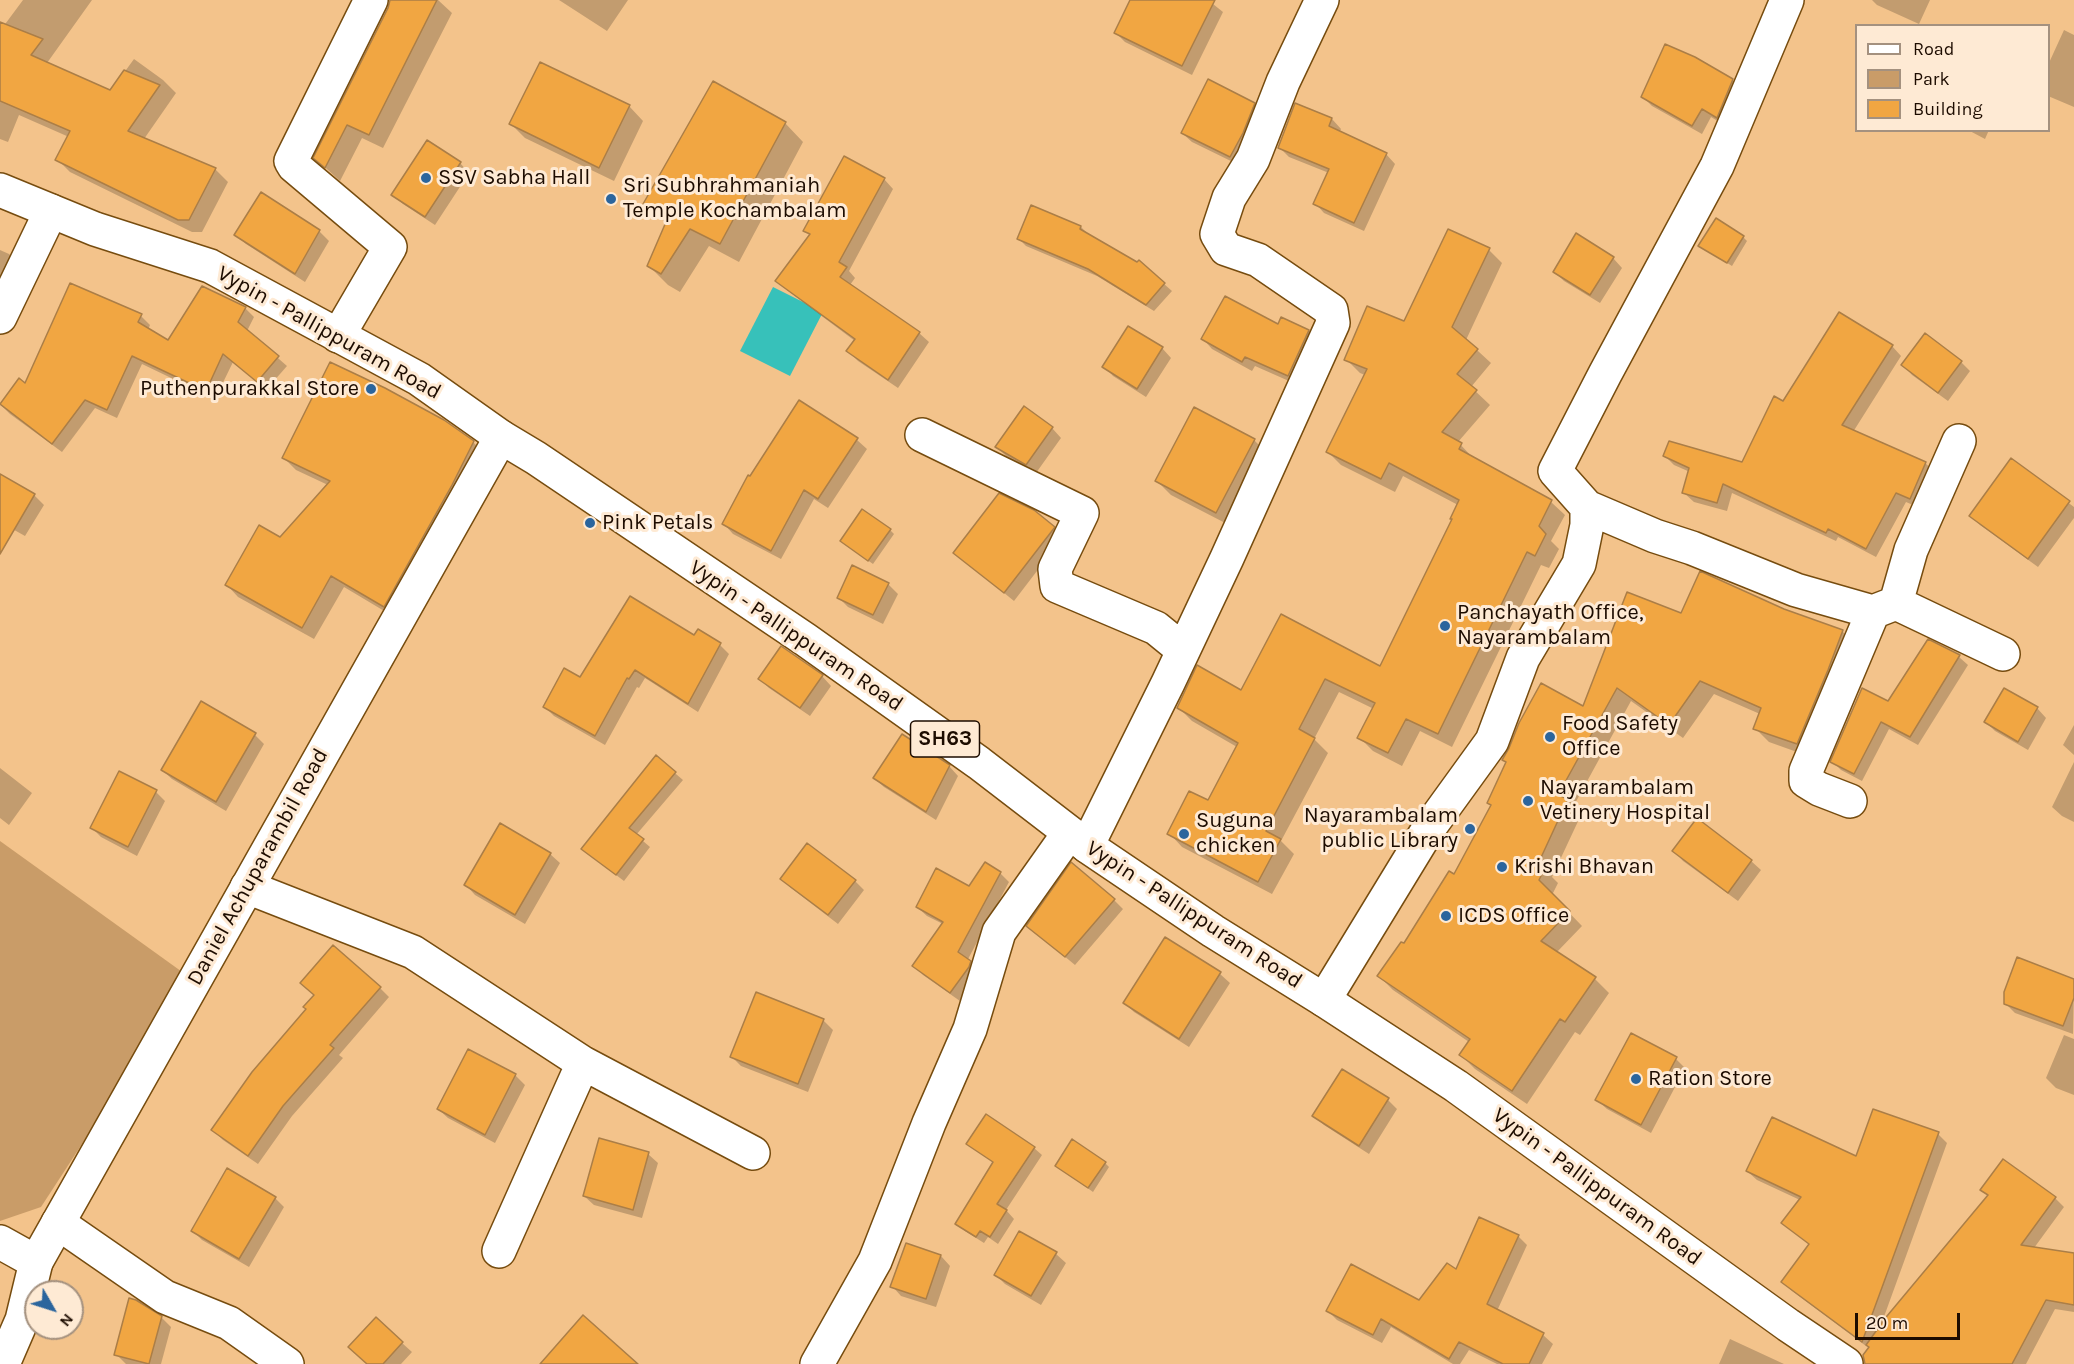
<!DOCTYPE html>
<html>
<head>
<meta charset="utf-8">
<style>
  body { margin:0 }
  #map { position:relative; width:2074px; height:1364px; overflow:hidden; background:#f3c38b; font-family:Karla,sans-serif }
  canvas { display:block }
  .legend { position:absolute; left:1855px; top:24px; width:195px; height:108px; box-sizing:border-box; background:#feead4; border:2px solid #a4917f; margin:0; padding:8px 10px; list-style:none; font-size:18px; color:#1d0c00 }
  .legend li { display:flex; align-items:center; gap:12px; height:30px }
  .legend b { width:30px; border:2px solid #a4917f }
  .north { position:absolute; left:24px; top:1280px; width:60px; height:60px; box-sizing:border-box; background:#feead4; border:2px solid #a4917f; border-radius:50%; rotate:129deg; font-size:16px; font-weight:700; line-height:24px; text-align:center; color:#1d0c00 }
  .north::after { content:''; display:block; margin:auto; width:21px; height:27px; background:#2b659d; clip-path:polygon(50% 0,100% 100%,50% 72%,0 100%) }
  .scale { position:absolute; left:1855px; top:1313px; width:105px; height:27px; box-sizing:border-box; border:3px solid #1d0c00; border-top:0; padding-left:8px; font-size:18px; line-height:21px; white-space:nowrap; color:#1d0c00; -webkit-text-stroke:4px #feead4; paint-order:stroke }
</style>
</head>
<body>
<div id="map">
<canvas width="2074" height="1364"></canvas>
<ul class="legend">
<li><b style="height:8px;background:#fff"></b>Road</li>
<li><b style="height:16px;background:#c99c68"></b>Park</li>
<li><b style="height:16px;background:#f1a642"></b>Building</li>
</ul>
<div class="north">N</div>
<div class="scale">20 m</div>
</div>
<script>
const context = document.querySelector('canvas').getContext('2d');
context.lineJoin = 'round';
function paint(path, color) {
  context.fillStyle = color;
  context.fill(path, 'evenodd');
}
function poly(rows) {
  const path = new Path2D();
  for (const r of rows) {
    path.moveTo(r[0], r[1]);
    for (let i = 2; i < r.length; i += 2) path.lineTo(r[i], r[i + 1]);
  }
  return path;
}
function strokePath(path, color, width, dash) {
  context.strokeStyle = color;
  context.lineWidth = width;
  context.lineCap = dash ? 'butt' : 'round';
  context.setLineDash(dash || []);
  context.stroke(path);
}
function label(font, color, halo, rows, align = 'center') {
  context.font = font + ' Karla,sans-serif';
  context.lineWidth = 6;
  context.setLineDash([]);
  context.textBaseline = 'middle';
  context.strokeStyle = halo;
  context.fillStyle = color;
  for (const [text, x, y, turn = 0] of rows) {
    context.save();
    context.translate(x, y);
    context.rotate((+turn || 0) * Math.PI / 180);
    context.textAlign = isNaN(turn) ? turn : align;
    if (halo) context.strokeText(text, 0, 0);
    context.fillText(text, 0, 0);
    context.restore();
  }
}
const green = poly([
  [0,841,185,974,84,1141,41,1207,0,1221]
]);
const water = poly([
  [773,287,823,312,790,376,740,351]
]);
const shadow = poly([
  [23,0,92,0,47,63,110,92,134,59,163,80,176,93,144,139,215,169,228,182,202,232,192,232,70,172,57,159,69,137,19,115,8,142,0,139,0,31],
  [391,0,438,0,452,13,383,148,362,138,340,181,315,158,389,9],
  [559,0,628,0,607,31],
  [1132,0,1208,0,1223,12,1192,75,1125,42,1116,33],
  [1872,0,1930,0,1919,24,1877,5],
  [2064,30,2074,35,2074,107,2048,96,2048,65],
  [1732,80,1742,90,1726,126,1711,117,1702,134,1652,106,1643,97],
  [1254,104,1263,113,1239,165,1192,142,1182,133],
  [1296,105,1332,119,1341,129,1339,133,1386,154,1395,164,1364,231,1324,213,1315,203,1329,173,1289,157,1279,147],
  [629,106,643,121,614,181,525,138,511,124],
  [785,123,803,142,739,262,709,246,680,292,668,285,649,266,667,224,645,204],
  [1968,130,1989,130,1985,139],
  [428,142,460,163,469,173,435,225,403,204,393,194],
  [884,179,893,189,849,271,855,278,850,285,919,333,929,342,898,388,858,361,848,351,855,341,787,290,777,281,811,236,805,231],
  [262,194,319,231,329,241,305,282,246,244,236,235],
  [1081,227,1088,234,1137,264,1139,262,1172,291,1154,311,1097,276,1026,246,1018,238],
  [1743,237,1747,241,1732,266,1700,246],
  [0,250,9,254,19,263,0,304],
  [1489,250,1502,263,1466,340,1491,363,1471,387,1490,405,1458,442,1474,459,1551,502,1565,515,1551,541,1559,549,1549,568,1541,565,1452,747,1420,731,1402,766,1373,751,1359,737,1374,709,1339,692,1314,739,1328,753,1281,841,1294,854,1272,894,1182,847,1169,833,1208,802,1237,747,1192,721,1178,707,1241,692,1381,668,1454,520,1458,505,1403,476,1395,492,1341,465,1327,451,1365,375,1360,373,1346,359,1405,323],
  [1613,258,1622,268,1600,303,1564,281,1554,271],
  [245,308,254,317,247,331,287,366,266,390,233,362,215,399,142,364,117,418,95,408,62,452,10,414,1,405,25,385,141,316,150,325,148,330,169,342],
  [1279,326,1309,331,1318,340,1298,385,1255,366,1252,371,1212,349,1203,339],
  [1892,346,1901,356,1853,432,1925,463,1935,472,1920,508,1906,502,1876,557,1838,537,1836,541,1732,493,1727,511,1694,502,1684,493,1690,472,1674,465,1665,456,1743,464,1783,403],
  [1162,348,1171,358,1146,397,1113,376,1104,366],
  [1961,362,1970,371,1948,401,1912,375,1903,365],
  [800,402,857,440,867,449,828,508,814,499,781,559,733,534,724,524,750,478],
  [1052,428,1061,438,1036,473,1006,456,997,447],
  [1254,440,1268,454,1231,526,1171,495,1157,481],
  [473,442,485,454,396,618,344,587,314,639,238,597,227,585,281,539,328,485,296,470,284,458],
  [2011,460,2074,507,2074,518,2038,567,1980,525,1971,515],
  [0,481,34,495,44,505,25,536,0,522],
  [1054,528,1063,537,1014,601,955,553],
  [890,530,894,534,873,564,846,545],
  [888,584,898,594,883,624,848,607,838,597],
  [1784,610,1842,631,1856,645,1811,757,1769,742,1755,728,1760,714,1714,694,1683,738,1631,701,1573,807,1581,815,1552,877,1558,883,1552,895,1582,926,1556,953,1595,979,1609,993,1580,1035,1575,1032,1527,1104,1475,1069,1461,1055,1469,1042,1393,990,1379,976,1404,945,1454,876,1492,806,1507,763,1503,760,1584,708,1682,615],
  [694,637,720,645,729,654,698,712,645,678,639,688,637,687,605,745,554,716,545,707,581,679],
  [1929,641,1959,657,1968,665,1918,745,1889,729,1862,781,1841,770,1832,761,1889,703],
  [822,676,831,686,810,716,769,688,760,679],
  [2037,708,2046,718,2028,750,1995,731,1986,722],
  [2074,725,2074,755,2063,745],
  [255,735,264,744,226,811,172,779,162,770],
  [656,757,683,780,636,835,650,847,624,881,591,856],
  [2074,762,2074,822,2062,816,2052,807],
  [949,766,958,776,936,820,884,787,874,778],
  [0,768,32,793,9,825,0,818],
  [156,792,165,801,137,856,101,837,92,828],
  [1697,820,1751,861,1761,870,1738,901,1683,861,1674,851],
  [550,854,560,863,525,924,475,895,466,885],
  [1000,873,1009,882,967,961,979,972,960,1001,923,975,914,965,943,924,927,916,917,907,969,888],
  [782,879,855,881,864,890,838,924,791,888],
  [1114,900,1123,909,1075,965,1028,926],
  [1166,939,1220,974,1230,983,1189,1047,1134,1012,1125,1003],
  [2074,980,2073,1034,2015,1013,2005,1003],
  [380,988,389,997,339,1055,343,1058,292,1116,258,1164,223,1140,213,1130],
  [823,1020,833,1030,808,1092,741,1066,731,1056],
  [2064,1035,2074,1039,2074,1095,2056,1088,2046,1078],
  [469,1051,515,1075,525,1085,495,1143,448,1118,438,1109],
  [1676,1059,1685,1068,1651,1133,1607,1109,1597,1100],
  [1388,1100,1397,1109,1369,1154,1324,1125,1314,1115],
  [1938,1134,1947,1143,1881,1325,1989,1196,1982,1190,2055,1198,2064,1207,2034,1248,2074,1255,2074,1312,2055,1309,2026,1364,1866,1364,1870,1349,1792,1291,1783,1282,1810,1245,1783,1223,1800,1200,1757,1180,1747,1171,1857,1158],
  [968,1144,1034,1148,1042,1155,1006,1210,1014,1219,998,1244,988,1237,984,1243,965,1231,957,1223,994,1163],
  [648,1154,658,1163,642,1218,594,1205,584,1196],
  [1105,1163,1109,1167,1093,1192,1057,1166],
  [275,1198,284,1207,249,1267,202,1240,193,1231],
  [1020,1233,1056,1254,1066,1263,1041,1305,1005,1284,996,1275],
  [1518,1236,1527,1245,1497,1311,1543,1335,1553,1344,1542,1364,1497,1364,1469,1350,1460,1364,1453,1364,1391,1327,1382,1343,1337,1320,1328,1311,1420,1302],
  [907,1245,941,1256,950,1266,936,1307,901,1296,892,1286],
  [161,1317,171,1327,161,1364,126,1364,116,1354],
  [1730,1339,1784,1364,1719,1364],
  [402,1343,412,1352,401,1364,368,1364]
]);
const building = poly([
  [390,0,437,0,369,135,347,125,325,168,313,158,388,8,390,0],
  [1130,0,1215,0,1182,66,1114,33,1130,0],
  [0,22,43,39,31,55,110,90,124,70,160,85,128,131,216,168,189,220,178,220,55,160,70,131,0,101,0,22],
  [1665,44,1695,57,1733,79,1717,118,1702,109,1692,126,1641,97,1665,44],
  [540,62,630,105,599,168,509,124,540,62],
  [1208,79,1255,103,1243,133,1230,157,1181,133,1208,79],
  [713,81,786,122,720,244,690,229,661,274,647,266,669,215,643,204,713,81],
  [1295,103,1332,118,1329,126,1387,153,1354,223,1313,204,1329,169,1278,148,1295,103],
  [427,140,461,162,425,217,391,195,427,140],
  [844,156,885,178,839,262,847,267,840,277,920,332,888,380,846,351,855,339,775,281,810,234,803,231,844,156],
  [261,192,320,230,295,274,234,235,261,192],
  [1031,205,1081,226,1080,229,1137,262,1139,260,1165,283,1146,305,1088,269,1017,239,1031,205],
  [1716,218,1744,236,1727,263,1698,246,1716,218],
  [1448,229,1490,248,1452,327,1478,349,1457,374,1477,390,1442,432,1462,443,1459,449,1552,500,1539,526,1546,534,1535,556,1527,552,1438,734,1406,719,1388,753,1357,738,1375,703,1325,679,1299,729,1315,738,1266,831,1281,839,1258,882,1167,834,1189,791,1208,800,1238,743,1177,708,1197,665,1241,690,1281,614,1380,666,1452,519,1450,519,1459,500,1389,463,1381,479,1326,452,1367,369,1344,360,1367,306,1404,321,1448,229],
  [1576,233,1614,257,1590,295,1553,272,1576,233],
  [70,283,142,314,138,322,168,340,202,286,246,307,238,322,279,356,257,382,223,354,206,391,132,356,107,410,85,400,52,444,0,404,19,378,25,383,70,283],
  [1225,296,1278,324,1281,317,1309,330,1288,376,1245,357,1242,362,1201,339,1225,296],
  [1839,312,1893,345,1842,425,1926,462,1910,499,1896,493,1866,549,1828,529,1826,533,1723,484,1717,503,1682,493,1689,468,1663,456,1669,441,1742,462,1774,396,1783,401,1839,312],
  [1128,326,1163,347,1137,389,1102,367,1128,326],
  [1925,333,1962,361,1938,393,1901,365,1925,333],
  [330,362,385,388,444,420,474,441,452,485,384,607,331,576,302,628,225,585,259,525,280,537,330,481,282,458,330,362],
  [799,400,858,438,818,499,804,490,771,551,722,524,748,475,750,476,799,400],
  [1024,406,1053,427,1026,465,995,447,1024,406],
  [1194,407,1255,439,1216,513,1155,481,1194,407],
  [2011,458,2070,501,2028,559,1969,516,2011,458],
  [0,474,35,494,0,554,0,474],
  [999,493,1034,510,1055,527,1004,593,953,553,999,493],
  [862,509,891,529,868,561,840,541,862,509],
  [852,565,889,583,873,615,837,598,852,565],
  [1700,571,1784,609,1843,630,1828,670,1797,744,1753,729,1761,708,1700,681,1669,725,1617,688,1558,795,1568,799,1538,864,1545,868,1539,880,1570,911,1541,941,1596,977,1565,1022,1560,1019,1512,1091,1459,1055,1470,1039,1377,976,1401,942,1404,943,1449,871,1454,874,1491,805,1487,803,1506,762,1502,760,1509,748,1519,723,1541,683,1583,706,1627,592,1681,613,1700,571],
  [630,596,694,635,698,629,721,643,688,704,635,670,629,679,627,678,595,736,543,707,564,668,580,677,630,596],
  [1928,639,1960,655,1910,737,1881,722,1854,774,1830,762,1862,688,1888,701,1928,639],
  [781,646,823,675,800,708,758,679,781,646],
  [2004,688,2038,707,2018,742,1984,722,2004,688],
  [201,701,256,733,216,802,161,770,201,701],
  [902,734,950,765,926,812,873,778,902,734],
  [656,755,676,772,629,828,644,839,616,875,581,849,656,755],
  [119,771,157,790,128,847,90,828,119,771],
  [1697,818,1752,860,1728,893,1672,851,1697,818],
  [500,823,551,853,515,915,464,885,500,823],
  [807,843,856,880,828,915,780,879,807,843],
  [985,862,1001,872,958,952,971,961,969,967,950,993,912,966,943,922,916,907,936,868,969,886,985,862],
  [1071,862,1115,899,1065,957,1026,926,1071,862],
  [1165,937,1221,972,1179,1039,1123,1003,1165,937],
  [333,945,381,987,330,1045,334,1048,283,1106,248,1156,211,1130,252,1072,306,1009,303,1007,314,995,300,983,333,945],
  [2017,957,2074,979,2074,998,2063,1026,2004,1004,2004,992,2017,957],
  [756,992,824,1019,798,1084,730,1057,756,992],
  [1631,1033,1677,1057,1641,1125,1595,1100,1631,1033],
  [468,1049,516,1074,485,1135,437,1109,468,1049],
  [1342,1069,1389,1098,1359,1146,1312,1116,1342,1069],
  [1873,1109,1939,1132,1862,1342,1781,1282,1809,1244,1781,1223,1801,1197,1746,1171,1772,1117,1856,1156,1873,1109],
  [986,1114,1035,1147,997,1204,1007,1210,990,1237,980,1231,976,1237,955,1224,993,1162,966,1144,986,1114],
  [599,1138,649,1152,633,1210,583,1196,599,1138],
  [1072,1139,1106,1162,1088,1188,1055,1166,1072,1139],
  [2003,1159,2056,1197,2021,1245,2074,1253,2074,1305,2046,1300,2012,1364,1865,1364,1863,1355,1869,1347,1866,1345,1887,1316,1988,1195,1980,1190,2003,1159],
  [227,1168,276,1197,239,1259,191,1231,227,1168],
  [1479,1217,1519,1235,1487,1304,1544,1333,1529,1364,1503,1364,1459,1342,1449,1359,1381,1319,1373,1335,1326,1311,1351,1264,1419,1300,1447,1263,1456,1269,1479,1217],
  [1019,1231,1057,1252,1031,1296,994,1275,1019,1231],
  [906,1243,941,1255,926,1299,890,1287,906,1243],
  [129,1298,136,1300,162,1316,149,1364,114,1355,129,1298],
  [583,1315,638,1364,540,1364,583,1315],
  [376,1317,403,1342,383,1364,367,1364,348,1347,376,1317]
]);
const street = poly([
  [0,317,51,211],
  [338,336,390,247,294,166,291,161,371,0],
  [922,435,1082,513,1055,569,1057,586,1156,628,1183,650],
  [1587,507,1555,471,1605,374,1717,166,1787,0],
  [1896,603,1911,550,1959,441],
  [1878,610,1896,603,2003,654],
  [1087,846,1168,683,1227,558,1333,323,1331,310,1258,260,1226,249,1217,234,1229,198,1253,159,1283,82,1322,0],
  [247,887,413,952,583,1063,753,1153],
  [1324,1000,1429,828,1492,741,1523,658,1579,564,1587,525,1587,507,1655,536,1692,548,1796,590,1873,612,1806,771,1806,781,1819,789,1850,801],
  [58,1223,165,1297,229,1323,287,1364],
  [499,1251,583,1063],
  [3,1364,22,1320,36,1262],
  [817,1364,875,1261,929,1123,970,1029,999,932,1069,833]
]);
const secondary = poly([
  [0,1242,36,1262,501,437]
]);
const primary = poly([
  [0,190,95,229,210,266,419,379,501,437,536,458,806,640,979,763,1087,846,1213,931,1324,1000,1456,1086,1788,1325,1846,1364]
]);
const markers = [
  [426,178,6,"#2b659d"],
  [611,199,6,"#2b659d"],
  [371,389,6,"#2b659d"],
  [590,523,6,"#2b659d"],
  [1445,626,6,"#2b659d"],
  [1550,737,6,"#2b659d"],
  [1528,801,6,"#2b659d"],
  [1470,829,6,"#2b659d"],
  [1184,834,6,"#2b659d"],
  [1502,867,6,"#2b659d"],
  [1446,916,6,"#2b659d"],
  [1636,1079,6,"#2b659d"]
];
const shields = [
  [945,739,69]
];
const shieldNames = [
  ["SH63",945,739]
];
const poiNames = [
  ["SSV Sabha Hall",438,178],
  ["Sri Subhrahmaniah",623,186],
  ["Temple Kochambalam",623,211],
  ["Puthenpurakkal Store",359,389,"right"],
  ["Pink Petals",602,523],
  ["Panchayath Office,",1457,613],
  ["Nayarambalam",1457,638],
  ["Food Safety",1562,724],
  ["Office",1562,749],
  ["Nayarambalam",1540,788],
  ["Vetinery Hospital",1540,813],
  ["Nayarambalam",1458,816,"right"],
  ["public Library",1458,841,"right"],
  ["Suguna",1196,821],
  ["chicken",1196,846],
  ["Krishi Bhavan",1514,867],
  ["ICDS Office",1458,916],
  ["Ration Store",1648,1079]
];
const streetNames = [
  ["Vypin - Pallippuram Road",329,333,29],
  ["Vypin - Pallippuram Road",796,636,34],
  ["Daniel Achuparambil Road",258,867,-61],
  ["Vypin - Pallippuram Road",1194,915,33],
  ["Vypin - Pallippuram Road",1597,1187,36]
];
paint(green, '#c99c68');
paint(water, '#37c1ba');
paint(shadow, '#0003');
paint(building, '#f1a642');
strokePath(building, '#ab7e47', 1.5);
strokePath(street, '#764c0f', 36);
strokePath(secondary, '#764c0f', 36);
strokePath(primary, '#764c0f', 36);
strokePath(street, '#fff', 33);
strokePath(secondary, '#fff', 33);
strokePath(primary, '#fff', 33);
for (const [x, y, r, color] of markers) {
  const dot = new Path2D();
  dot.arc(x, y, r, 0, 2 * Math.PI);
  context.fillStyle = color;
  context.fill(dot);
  strokePath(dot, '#feead4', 2);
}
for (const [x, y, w] of shields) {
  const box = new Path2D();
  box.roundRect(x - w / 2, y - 18, w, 36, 4.5);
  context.fillStyle = '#feead4';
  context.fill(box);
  strokePath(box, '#1d0c00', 1.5);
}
label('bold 21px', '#1d0c00', null, shieldNames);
label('22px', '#1d0c00', '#feead4', poiNames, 'left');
label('22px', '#1d0c00', '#feead4', streetNames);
</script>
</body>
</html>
